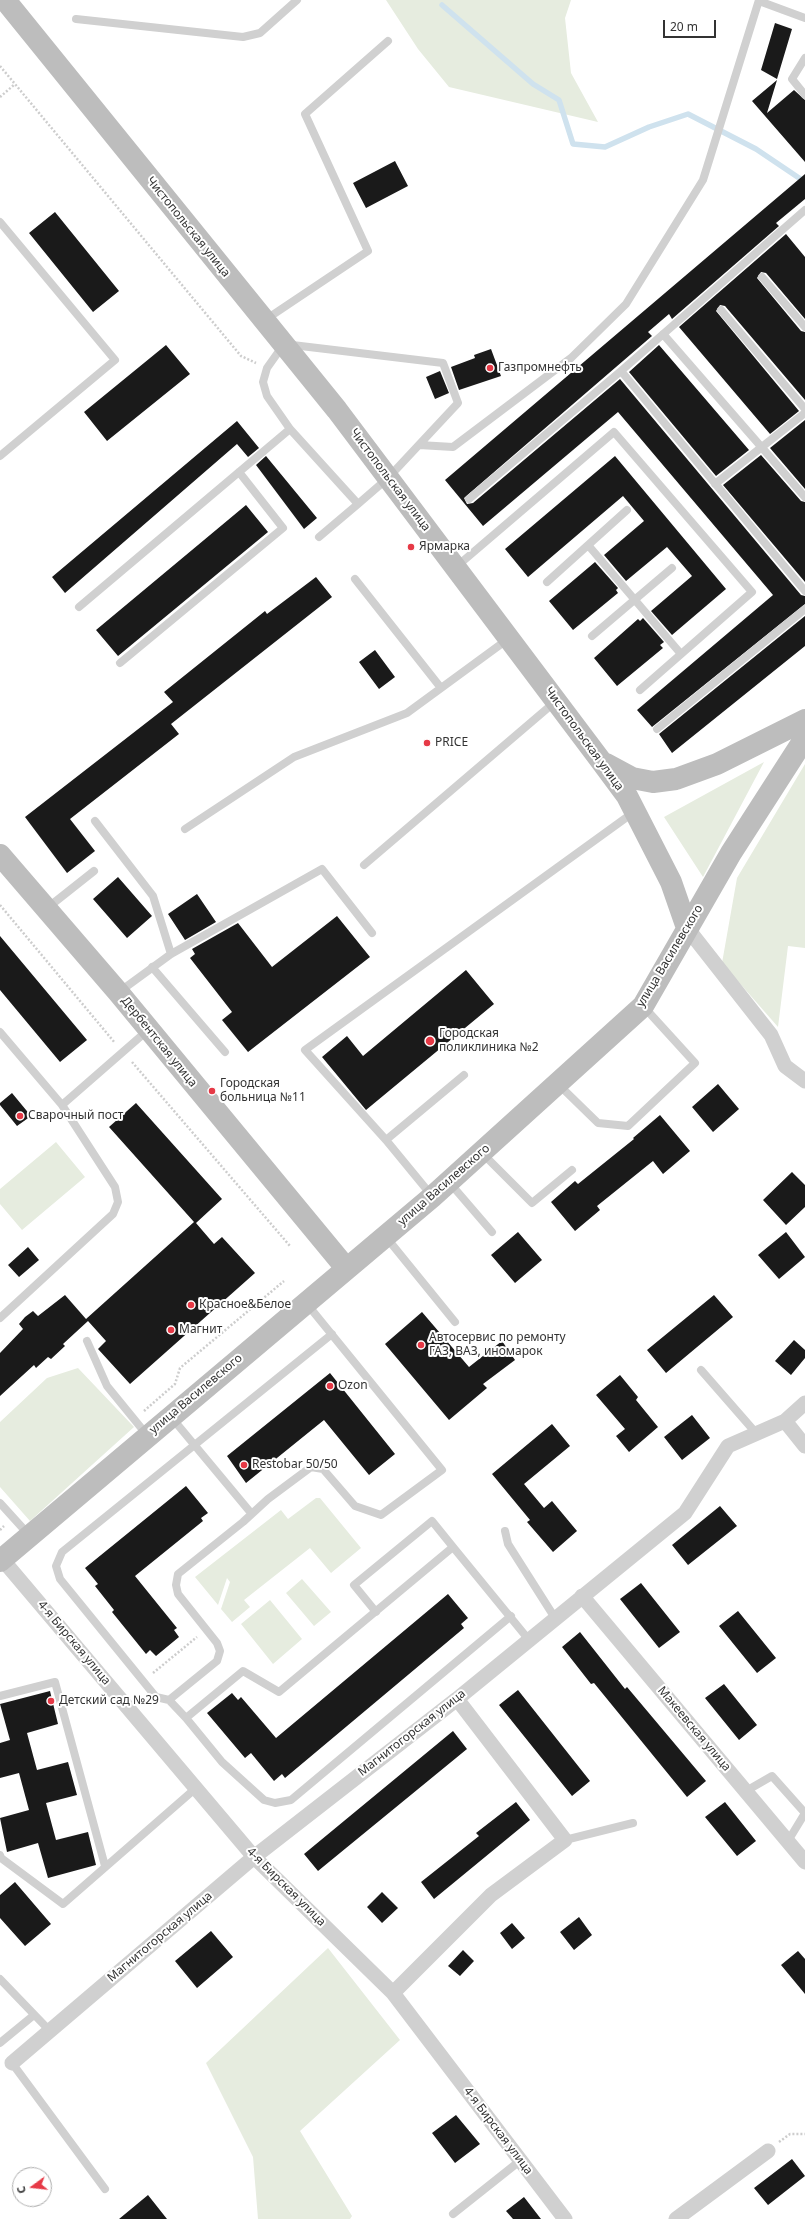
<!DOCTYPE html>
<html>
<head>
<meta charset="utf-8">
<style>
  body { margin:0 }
  #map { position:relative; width:805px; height:2219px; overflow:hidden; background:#fff; font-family:"Noto Sans",sans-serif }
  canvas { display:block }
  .north { position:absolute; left:12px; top:2167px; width:40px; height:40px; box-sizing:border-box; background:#fff; border:1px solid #adadad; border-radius:50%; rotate:255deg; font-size:11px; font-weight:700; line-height:16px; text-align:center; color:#333 }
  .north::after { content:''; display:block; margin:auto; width:14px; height:18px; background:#e63946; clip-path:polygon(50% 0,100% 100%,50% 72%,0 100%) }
  .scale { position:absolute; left:663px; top:20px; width:53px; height:18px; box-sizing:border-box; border:2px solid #333; border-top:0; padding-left:5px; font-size:12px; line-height:14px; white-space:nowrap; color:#333; -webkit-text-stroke:3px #fff; paint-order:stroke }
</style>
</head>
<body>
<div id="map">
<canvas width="805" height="2219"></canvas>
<div class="north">С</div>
<div class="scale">20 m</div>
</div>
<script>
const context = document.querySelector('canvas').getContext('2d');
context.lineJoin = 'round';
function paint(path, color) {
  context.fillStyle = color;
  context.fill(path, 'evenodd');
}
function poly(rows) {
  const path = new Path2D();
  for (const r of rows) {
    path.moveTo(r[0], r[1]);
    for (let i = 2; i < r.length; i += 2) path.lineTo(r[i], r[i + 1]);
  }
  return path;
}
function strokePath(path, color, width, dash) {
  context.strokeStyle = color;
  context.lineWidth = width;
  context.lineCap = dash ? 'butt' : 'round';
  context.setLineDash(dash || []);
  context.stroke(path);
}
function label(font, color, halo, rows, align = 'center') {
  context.font = font + ' "Noto Sans",sans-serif';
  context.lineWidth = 4;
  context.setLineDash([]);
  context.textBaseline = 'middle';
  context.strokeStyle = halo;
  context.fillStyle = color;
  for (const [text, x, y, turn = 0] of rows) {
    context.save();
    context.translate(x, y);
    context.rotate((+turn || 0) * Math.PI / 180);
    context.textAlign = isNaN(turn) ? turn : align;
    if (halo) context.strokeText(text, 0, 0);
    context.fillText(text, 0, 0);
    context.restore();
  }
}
const green = poly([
  [386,0,571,0,565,18,571,73,598,122,449,87,418,49],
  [764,762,703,877,664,817],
  [805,764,805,948,788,946,778,1027,722,963,737,878],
  [56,1142,85,1177,22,1230,0,1204,0,1189],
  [78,1368,134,1427,30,1521,0,1487,0,1422,47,1378],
  [316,1498,320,1498,361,1548,331,1573,310,1548,244,1600,250,1607,232,1622,221,1609,230,1582,227,1578,218,1605,195,1577,281,1510,288,1519],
  [302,1579,331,1612,314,1626,286,1593],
  [270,1600,302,1639,273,1664,241,1624],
  [328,1948,400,2040,300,2131,352,2216,350,2219,258,2219,253,2157,206,2063]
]);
const stream = poly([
  [442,5,533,84,559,100,573,144,605,147,649,127,688,114,756,149,805,182]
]);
const building = poly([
  [775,23,792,29,777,79,761,70],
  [777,80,767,113,794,90,805,100,805,162,752,101],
  [395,161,408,186,366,208,353,183],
  [805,174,805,199,776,223,779,226,672,319,669,314,648,332,652,336,464,498,467,504,473,503,620,379,801,595,805,596,805,604,652,727,637,710,773,595,618,412,483,526,445,480],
  [55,212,119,291,93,312,29,233],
  [786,234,805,257,805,319,766,273,761,272,757,278,801,331,805,332,805,400,725,306,720,305,716,311,799,411,770,434,679,327],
  [166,345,190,374,107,441,84,412],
  [659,345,749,450,716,476,629,372],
  [491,349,501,376,459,390,451,367,475,358,474,355],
  [440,371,449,393,435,399,426,377],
  [805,420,805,489,770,448],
  [237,421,259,448,248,457,237,444,65,593,52,577],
  [761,455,801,501,805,502,805,582,723,485],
  [266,456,317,518,304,529,256,465],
  [615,456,726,589,672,635,651,611,692,576,667,547,626,581,604,555,644,521,623,496,528,577,505,549],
  [246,505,268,532,118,656,96,630],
  [595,562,618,588,616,590,618,593,573,630,549,601],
  [316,577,332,597,171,724,179,734,70,819,95,851,67,873,25,817,173,702,164,692,265,611,267,614],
  [805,616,805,646,672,753,659,734],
  [643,618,664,642,660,645,663,648,617,686,594,658,638,619,640,621],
  [375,650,395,677,379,689,359,662],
  [118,877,152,916,127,938,93,899],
  [197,894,216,922,185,940,168,914],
  [337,916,370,957,248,1052,222,1020,232,1012,190,958,195,954,192,949,238,923,272,967],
  [0,936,87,1040,60,1062,0,990],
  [466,970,494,1004,366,1110,322,1057,347,1036,363,1056],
  [718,1084,739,1109,713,1132,692,1107],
  [12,1093,31,1116,17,1126,0,1105,0,1103],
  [136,1103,222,1199,196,1223,214,1244,222,1237,255,1273,130,1384,98,1349,106,1341,88,1321,63,1344,65,1346,51,1359,48,1357,36,1368,34,1365,0,1396,0,1353,23,1329,19,1324,25,1317,33,1311,38,1316,65,1295,86,1319,194,1222,109,1127],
  [660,1115,690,1151,663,1174,653,1161,597,1206,600,1210,575,1231,551,1202,575,1181,578,1184,634,1139,633,1138],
  [792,1172,805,1185,805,1207,786,1225,763,1200],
  [518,1232,542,1260,515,1283,491,1255],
  [786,1232,805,1257,779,1279,758,1255],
  [28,1247,39,1260,19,1277,8,1265],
  [714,1295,733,1317,666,1373,647,1350],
  [422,1312,469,1367,502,1341,515,1360,483,1384,487,1388,449,1420,385,1344],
  [794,1340,805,1350,805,1358,791,1375,775,1361],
  [330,1373,395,1454,369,1475,324,1420,246,1483,227,1456],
  [620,1375,638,1397,636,1400,658,1427,629,1452,616,1436,625,1429,596,1395],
  [692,1415,710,1438,682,1460,664,1437],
  [552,1424,570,1446,524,1484,544,1508,552,1501,577,1531,553,1552,527,1522,530,1520,492,1474],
  [186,1486,208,1513,201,1518,203,1521,135,1576,177,1628,174,1630,179,1637,156,1656,150,1650,146,1654,112,1612,114,1610,95,1586,98,1584,85,1568],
  [720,1506,737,1526,688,1565,672,1545],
  [641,1583,680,1632,659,1648,620,1599],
  [448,1594,468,1618,461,1624,464,1628,285,1778,282,1774,274,1781,251,1753,245,1758,207,1713,232,1693,238,1700,241,1697,276,1738],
  [738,1611,776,1658,757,1673,719,1626],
  [580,1632,625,1689,627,1687,706,1781,687,1797,594,1683,591,1684,562,1647],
  [724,1684,757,1725,739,1740,705,1698],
  [518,1690,590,1781,572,1796,499,1705],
  [50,1691,58,1724,27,1733,37,1770,68,1762,77,1795,46,1803,56,1840,88,1832,96,1865,48,1878,38,1843,7,1852,0,1818,29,1810,19,1773,0,1778,0,1743,10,1740,0,1704],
  [453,1731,467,1749,318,1871,304,1854],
  [516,1802,530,1820,434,1899,421,1882,479,1836,476,1833],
  [725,1802,756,1841,737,1856,705,1817],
  [15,1882,51,1924,25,1946,0,1918,0,1895],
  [382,1892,398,1908,382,1923,367,1907],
  [579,1917,592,1935,574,1950,560,1932],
  [512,1923,525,1938,512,1949,500,1933],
  [211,1931,233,1957,197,1988,175,1961],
  [463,1950,474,1961,460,1976,448,1966],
  [798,1951,805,1959,805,1994,781,1965],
  [456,2115,480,2144,455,2163,432,2133],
  [792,2159,805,2176,768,2205,754,2188],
  [148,2195,167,2219,119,2219],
  [524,2197,541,2219,513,2219,506,2211]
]);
const path = poly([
  [0,66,241,356,256,363],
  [0,97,15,84],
  [0,905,115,1043],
  [132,1062,290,1246],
  [144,1411,175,1384,180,1368,284,1281],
  [0,1530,4,1526],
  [153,1673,197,1637],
  [779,2142,790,2134,805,2134]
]);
const lane = poly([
  [759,1,805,18],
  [76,19,243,37,260,33,297,0],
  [805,58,792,79,805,95],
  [0,222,115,360,0,456],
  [762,277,805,327],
  [721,310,805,409],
  [265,320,368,251,305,114,388,41],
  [663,334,805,497],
  [621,371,805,591],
  [419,445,453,447,571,358,626,304,703,180,759,0],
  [715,484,805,413],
  [469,499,621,371,805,210],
  [319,537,358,504,388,478,458,403,443,363,284,344,267,368,263,382,267,396,290,429,358,504],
  [588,545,681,654],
  [456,567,614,432,752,592,640,690],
  [355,579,441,688],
  [547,582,627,510],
  [79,607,290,429],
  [592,636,672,568],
  [120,663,283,528,239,472],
  [657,729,805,609],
  [95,821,153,896,171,954],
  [185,829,294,757,407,713,508,639],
  [364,865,556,701],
  [46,909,94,871],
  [152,967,225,1052],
  [119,992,171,954,322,869,372,933],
  [0,1032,62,1105,115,1187,118,1202,113,1214,0,1318],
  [558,1084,598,1123,628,1126,695,1063,644,1007],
  [62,1105,148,1030],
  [386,1140,464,1075],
  [482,1153,532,1203,572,1170],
  [449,1182,492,1232],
  [432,1196,386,1140,305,1050,634,812],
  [386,1237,455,1322],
  [332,1334,62,1552,56,1566,60,1579,156,1697,169,1700,186,1718,243,1671,279,1692,453,1547,529,1640],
  [87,1341,107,1386,147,1435],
  [701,1370,756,1433],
  [172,1418,251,1513],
  [0,1503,29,1535],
  [505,1531,508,1544,555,1618],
  [376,1612,354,1585,432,1521,453,1547],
  [0,1696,55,1682,105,1866],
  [169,1700,217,1661,220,1651,217,1643,178,1594,176,1585,178,1574,243,1522,268,1499,311,1467,323,1469,355,1506,381,1515,442,1470,307,1304],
  [186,1718,222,1762,264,1800,275,1803,291,1800,511,1616],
  [746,1791,772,1776,805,1813],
  [565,1840,633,1823],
  [788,1841,805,1813],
  [0,1855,1,1858,63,1904,196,1788],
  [0,1979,50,2031],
  [0,2043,34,2015],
  [12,2063,105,2189],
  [453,2214,521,2160]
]);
const street = poly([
  [687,928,771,1035,785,1066,805,1081],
  [785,1421,805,1446],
  [2,1559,254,1857,393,1993,565,2219],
  [582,1596,805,1862],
  [393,1993,491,1895,565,1840,457,1699],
  [12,2063,254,1857,457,1699,685,1513,728,1446,785,1421,805,1403],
  [676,2219,768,2151]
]);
const secondary = poly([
  [5,0,337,410,601,761,627,796,671,882,687,928],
  [606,764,632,778,653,782,676,779,717,764,805,720],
  [0,855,118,992,346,1268],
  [0,1561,432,1197,643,1006,731,853,805,738]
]);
const markers = [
  [490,368,4,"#e63946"],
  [411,547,4,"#e63946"],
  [427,743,4,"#e63946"],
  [430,1041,5,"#e63946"],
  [212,1091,4,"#e63946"],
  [20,1116,4,"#e63946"],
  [191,1305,4,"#e63946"],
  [171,1330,4,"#e63946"],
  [421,1345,4,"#e63946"],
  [330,1386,4,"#e63946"],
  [244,1465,4,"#e63946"],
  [51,1701,4,"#e63946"]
];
const streetNames = [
  ["Чистопольская улица",188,227,51],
  ["Чистопольская улица",390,480,53],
  ["Чистопольская улица",584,739,54],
  ["улица Василевского",670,956,-59],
  ["Дербентская улица",159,1042,51],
  ["улица Василевского",444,1185,-41],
  ["улица Василевского",196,1394,-40],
  ["4-я Бирская улица",74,1643,50],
  ["Макеевская улица",694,1729,50],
  ["Магнитогорская улица",412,1733,-38],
  ["4-я Бирская улица",286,1887,45],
  ["Магнитогорская улица",160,1937,-40],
  ["4-я Бирская улица",498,2131,53]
];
const poiNames = [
  ["Газпромнефть",498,368],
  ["Ярмарка",419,547],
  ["PRICE",435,743],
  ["Городская",439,1034],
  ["поликлиника №2",439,1048],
  ["Городская",220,1084],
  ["больница №11",220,1098],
  ["Сварочный пост",28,1116],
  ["Красное&Белое",199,1305],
  ["Магнит",179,1330],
  ["Автосервис по ремонту",429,1338],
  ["ГАЗ, ВАЗ, иномарок",429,1352],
  ["Ozon",338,1386],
  ["Restobar 50/50",252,1465],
  ["Детский сад №29",59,1701]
];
paint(green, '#e6ecdf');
strokePath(stream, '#cfe2ee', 5.5);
paint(building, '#1a1a1a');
strokePath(path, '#cdcdcd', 2.5, [2, 2]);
strokePath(lane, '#d0d0d0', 8);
strokePath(street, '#d0d0d0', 15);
strokePath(secondary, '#bdbdbd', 22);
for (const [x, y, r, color] of markers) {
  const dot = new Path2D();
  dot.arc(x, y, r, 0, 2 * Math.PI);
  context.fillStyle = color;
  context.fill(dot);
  strokePath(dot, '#fff', 1.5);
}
label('12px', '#333', '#fff', streetNames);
label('12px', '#333', '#fff', poiNames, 'left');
</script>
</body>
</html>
